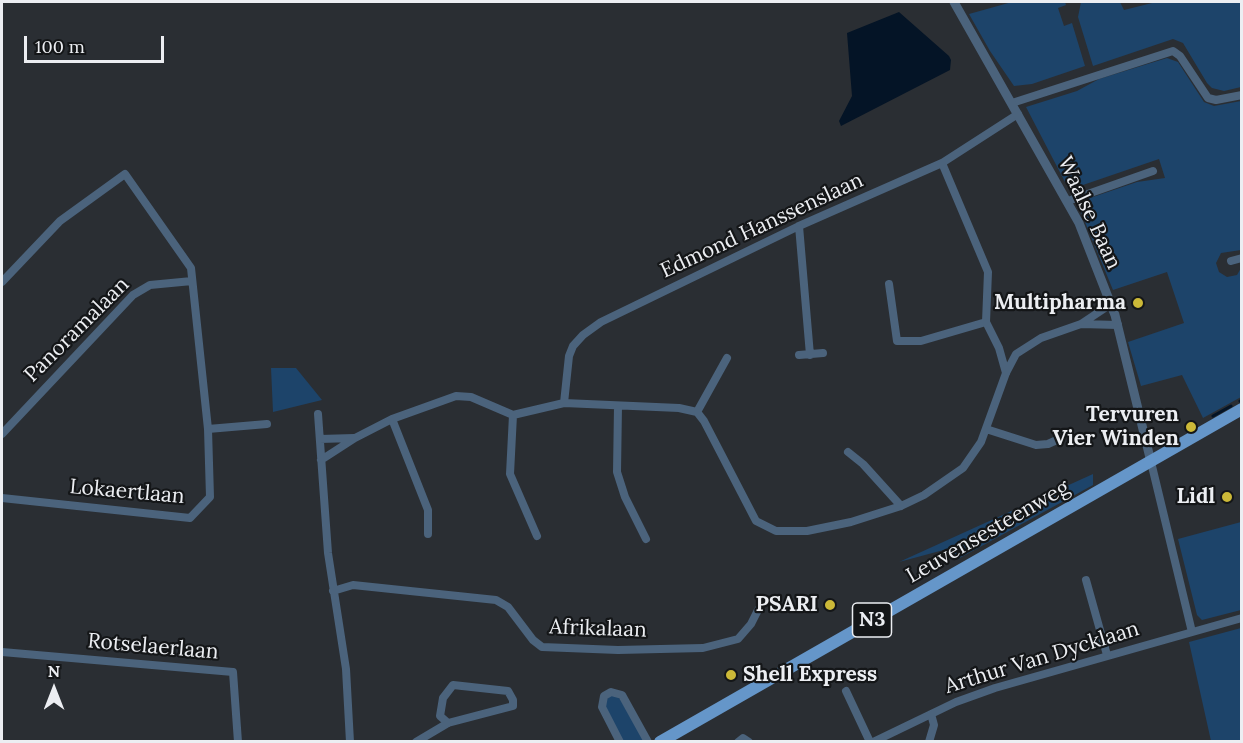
<!DOCTYPE html>
<html>
<head>
<meta charset="utf-8">
<style>
  body { margin:0 }
  #map { position:relative; width:1243px; height:743px; overflow:hidden; background:#2a2e33; font-family:Lora,serif }
  canvas { display:block }
  .frame { position:absolute; inset:0; border:3px solid #eceef2; pointer-events:none }
  .north { position:absolute; left:24px; top:659px; width:60px; height:60px; -webkit-text-stroke:4px #141618; paint-order:stroke; rotate:0deg; font-size:16px; font-weight:700; line-height:24px; text-align:center; color:#eceef2 }
  .north::after { content:''; display:block; margin:auto; width:21px; height:27px; background:#eceef2; clip-path:polygon(50% 0,100% 100%,50% 72%,0 100%) }
  .scale { position:absolute; left:24px; top:36px; width:140px; height:27px; box-sizing:border-box; border:3px solid #eceef2; border-top:0; padding-left:8px; font-size:18px; line-height:21px; white-space:nowrap; color:#eceef2; -webkit-text-stroke:4px #141618; paint-order:stroke }
</style>
</head>
<body>
<div id="map">
<canvas width="1243" height="743"></canvas>
<div class="frame"></div>
<div class="north">N</div>
<div class="scale">100 m</div>
</div>
<script>
const context = document.querySelector('canvas').getContext('2d');
context.lineJoin = 'round';
function paint(path, color) {
  context.fillStyle = color;
  context.fill(path, 'evenodd');
}
function poly(rows) {
  const path = new Path2D();
  for (const r of rows) {
    path.moveTo(r[0], r[1]);
    for (let i = 2; i < r.length; i += 2) path.lineTo(r[i], r[i + 1]);
  }
  return path;
}
function strokePath(path, color, width, dash) {
  context.strokeStyle = color;
  context.lineWidth = width;
  context.lineCap = dash ? 'butt' : 'round';
  context.setLineDash(dash || []);
  context.stroke(path);
}
function label(font, color, halo, rows, align = 'center') {
  context.font = font + ' Lora,serif';
  context.lineWidth = 4.5;
  context.setLineDash([]);
  context.textBaseline = 'middle';
  context.strokeStyle = halo;
  context.fillStyle = color;
  for (const [text, x, y, turn = 0] of rows) {
    context.save();
    context.translate(x, y);
    context.rotate((+turn || 0) * Math.PI / 180);
    context.textAlign = isNaN(turn) ? turn : align;
    if (halo) context.strokeText(text, 0, 0);
    context.fillText(text, 0, 0);
    context.restore();
  }
}
const green = poly([
  [1012,2,1065,2,1066,5,1058,8,1064,26,1072,23,1085,66,1032,84,1014,86,990,51,969,14],
  [1081,2,1120,2,1124,10,1156,2,1241,2,1241,87,1224,91,1212,88,1207,83,1183,43,1173,39,1093,66,1078,17],
  [1167,58,1178,62,1204,102,1214,106,1241,101,1241,250,1221,253,1216,263,1219,272,1227,277,1237,275,1241,268,1241,397,1203,418,1182,375,1141,386,1128,342,1184,323,1167,272,1113,290,1080,210,1082,202,1090,198,1137,182,1165,178,1159,159,1080,186,1071,186,1065,182,1026,107,1077,91,1099,79],
  [271,368,296,368,322,400,273,412],
  [1093,474,1093,485,958,559,951,548,899,562],
  [1241,522,1241,610,1202,620,1197,615,1178,539],
  [1241,628,1241,741,1211,741,1189,642],
  [610,696,618,696,622,702,644,741,623,741,606,709,606,700]
]);
const water = poly([
  [899,12,949,56,951,60,950,70,841,126,839,121,852,96,847,33]
]);
const stream = poly([
  [1240,401,1242,400],
  [1213,416,1231,406]
]);
const minor = poly([
  [1012,103,1173,51,1180,56,1208,98,1216,100,1242,95],
  [942,163,988,272,986,322,999,348,1006,373],
  [1068,201,1153,171],
  [799,226,810,355],
  [1231,261,1242,258],
  [2,282,60,221,125,174,191,268,208,429,210,497,190,518,2,498],
  [889,284,897,341,921,341,986,322],
  [1081,324,1118,325],
  [799,355,823,353],
  [564,403,569,356,573,346,583,335,601,322,799,226,942,163,1018,114],
  [618,406,617,472,625,497,646,539],
  [697,412,727,358],
  [318,414,328,553,346,669,350,742],
  [513,415,510,474,537,536],
  [392,419,428,510,428,534],
  [208,429,267,424],
  [986,429,1036,445,1048,444,1059,439],
  [2,434,133,295,150,285,192,281],
  [320,439,354,438],
  [848,452,863,464,901,506],
  [321,460,355,438,392,419,456,396,471,397,513,415,564,403,679,408,697,412,704,421,756,521,776,531,807,531,851,522,901,506,924,495,963,468,981,442,1006,373,1016,354,1041,338,1081,324,1111,304],
  [1151,462,1192,632],
  [1086,580,1107,655],
  [333,591,353,585,496,600,508,607,533,640,542,647,618,650,703,648,738,639,751,624,758,610],
  [2,652,233,672,238,742],
  [846,691,870,742],
  [416,742,448,723,513,706,513,700,508,691,453,685,443,698,440,716,448,723],
  [620,742,602,707,604,696,611,692,622,695,648,742],
  [738,742,743,738,749,742],
  [873,742,956,702,995,688,1242,618],
  [929,742,934,725,931,714]
]);
const tertiary = poly([
  [954,2,1079,223,1115,315,1151,462]
]);
const primary = poly([
  [660,742,1242,409]
]);
const markers = [
  [1138,303,6,"#ccb938"],
  [1191,427,6,"#ccb938"],
  [1227,497,6,"#ccb938"],
  [830,605,6,"#ccb938"],
  [731,675,6,"#ccb938"]
];
const shields = [
  [872,620,39]
];
const shieldNames = [
  ["N3",872,620]
];
const streetNames = [
  ["Waalse Baan",1089,213,65],
  ["Edmond Hanssenslaan",762,226,-25],
  ["Panoramalaan",77,330,-45],
  ["Lokaertlaan",127,492,5],
  ["Leuvensesteenweg",988,532,-30],
  ["Afrikalaan",598,629,2],
  ["Rotselaerlaan",153,647,5],
  ["Arthur Van Dycklaan",1042,658,-17]
];
const poiNames = [
  ["Multipharma",1126,303],
  ["Tervuren",1179,415],
  ["Vier Winden",1179,439],
  ["Lidl",1215,497],
  ["PSARI",818,605],
  ["Shell Express",743,675,"left"]
];
paint(green, '#1d446a');
paint(water, '#041426');
strokePath(stream, '#041426', 3);
strokePath(minor, '#4b637c', 8);
strokePath(tertiary, '#4b637c', 9);
strokePath(primary, '#6596c9', 12);
for (const [x, y, r, color] of markers) {
  const dot = new Path2D();
  dot.arc(x, y, r, 0, 2 * Math.PI);
  context.fillStyle = color;
  context.fill(dot);
  strokePath(dot, '#141618', 2);
}
for (const [x, y, w] of shields) {
  const box = new Path2D();
  box.roundRect(x - w / 2, y - 17, w, 34, 4.5);
  context.fillStyle = '#141618';
  context.fill(box);
  strokePath(box, '#eceef2', 1.5);
}
label('bold 20px', '#eceef2', null, shieldNames);
label('21px', '#eceef2', '#141618', streetNames);
label('bold 21px', '#eceef2', '#141618', poiNames, 'right');
</script>
</body>
</html>
